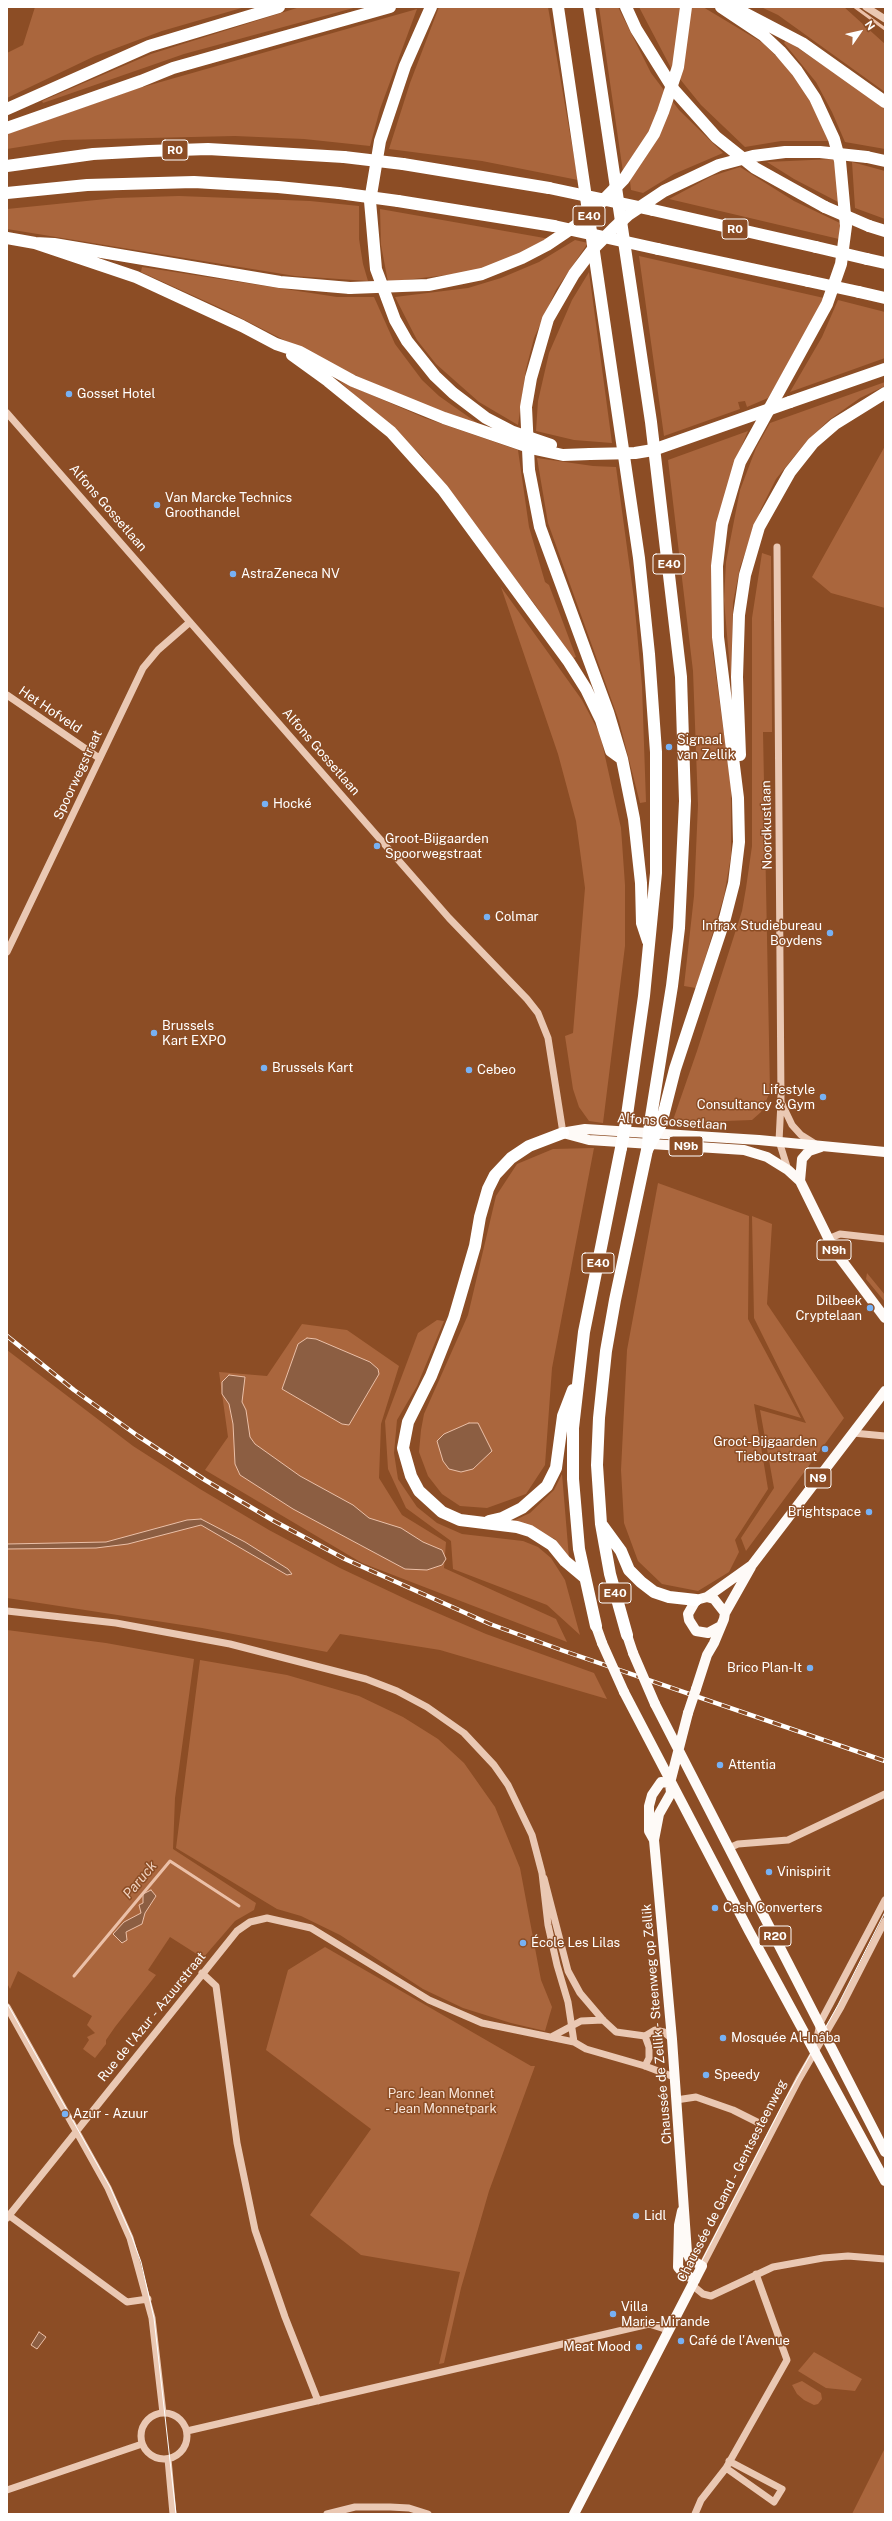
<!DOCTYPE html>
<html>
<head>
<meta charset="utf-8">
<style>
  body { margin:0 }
  #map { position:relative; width:892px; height:2521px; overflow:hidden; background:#8c4d25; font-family:"Public Sans",sans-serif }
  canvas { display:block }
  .frame { position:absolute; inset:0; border:8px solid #fff; pointer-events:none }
  .north { position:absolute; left:840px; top:12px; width:40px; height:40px; -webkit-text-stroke:3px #8c4d25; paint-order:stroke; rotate:56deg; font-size:11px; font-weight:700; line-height:16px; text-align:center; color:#fff }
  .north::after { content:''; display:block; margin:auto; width:14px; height:18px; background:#fff; clip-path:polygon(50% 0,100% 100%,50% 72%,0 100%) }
</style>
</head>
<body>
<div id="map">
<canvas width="892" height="2521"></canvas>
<div class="frame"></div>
<div class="north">N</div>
</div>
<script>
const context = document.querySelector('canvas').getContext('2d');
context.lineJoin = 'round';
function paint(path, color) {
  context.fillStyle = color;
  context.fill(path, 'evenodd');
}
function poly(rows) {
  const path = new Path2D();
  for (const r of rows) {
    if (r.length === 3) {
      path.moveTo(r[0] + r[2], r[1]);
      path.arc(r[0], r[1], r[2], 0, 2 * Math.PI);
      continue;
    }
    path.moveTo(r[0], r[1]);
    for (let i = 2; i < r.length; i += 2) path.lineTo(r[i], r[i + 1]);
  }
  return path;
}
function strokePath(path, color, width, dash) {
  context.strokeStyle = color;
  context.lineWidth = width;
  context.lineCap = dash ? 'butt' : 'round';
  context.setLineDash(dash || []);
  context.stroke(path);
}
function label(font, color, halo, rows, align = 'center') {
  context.font = font + ' "Public Sans",sans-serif';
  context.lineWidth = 3;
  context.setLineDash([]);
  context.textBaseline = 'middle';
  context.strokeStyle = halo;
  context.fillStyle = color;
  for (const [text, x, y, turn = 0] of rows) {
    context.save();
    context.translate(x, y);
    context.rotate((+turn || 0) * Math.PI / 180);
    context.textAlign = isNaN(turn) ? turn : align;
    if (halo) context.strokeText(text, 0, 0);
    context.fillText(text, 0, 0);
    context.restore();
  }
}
const green = poly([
  [35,7,245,7,162,31,95,56,7,98,7,53,23,45],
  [300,7,357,7,184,54,43,103,42,101,151,54],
  [439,7,548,7,578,180,482,161,389,149,410,83],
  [599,7,618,7,651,73,679,110,723,153,674,174,643,193,631,190,628,164,623,172],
  [639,7,703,7,763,43,787,67,803,87,830,141,781,141,745,147,701,105,671,68],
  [761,7,844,7,885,44,885,92,778,15],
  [417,9,380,109,370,146,304,139,235,136,63,140,7,149,7,134,136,89],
  [786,40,885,107,885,149,845,142,832,112,816,82,784,43],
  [833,159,838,175,840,203,794,179,767,162],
  [852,162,885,171,885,219,855,208],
  [740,167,794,201,840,223,839,239,669,199,712,176],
  [179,196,310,201,359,206,359,239,363,264,368,281,295,276,7,229,7,209,116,198],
  [380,209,550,239,516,256,472,272,388,282,381,245],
  [575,240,588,243,556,290,534,338,526,369,518,425,479,402,436,364,417,340,395,297,468,288,501,278,539,262],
  [639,256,824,298,814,321,768,398,747,407,745,401,738,402,740,409,664,436],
  [142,267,337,297,374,297,395,344,422,380,439,396,480,425,425,406,343,370,225,310,141,272],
  [589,272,612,443,574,440,536,431,538,401,549,353,572,300],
  [838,300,885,312,885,358,790,392,822,337],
  [339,381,425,418,518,450,529,527,545,582,549,585,576,657,571,659,536,606,422,456],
  [885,382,885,386,860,398,829,420,806,442,776,479,761,509,740,567,733,603,731,681,724,600,726,562,740,490,756,448,770,423],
  [748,431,734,464,719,515,712,610,713,653,731,786,731,856,724,896,696,988,684,986,694,896,698,805,693,671,668,460],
  [885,446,885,608,831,593,812,577],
  [537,458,593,466,616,467,634,599,642,686,646,802,640,803,619,721,548,523],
  [762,553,771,556,772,732,763,732,770,1092,761,1112,752,1120,672,1123,697,1051,742,911,746,888,752,846,752,618],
  [501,587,582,700,600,734,621,828,625,885,625,946,603,1123,589,1121,579,1107,573,1089,565,1036,573,1033,585,888,576,821,558,754],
  [594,1148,552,1368,545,1465,526,1494,487,1508,460,1506,442,1494,428,1476,419,1452,421,1430,424,1414,468,1315,496,1196,517,1164,553,1149],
  [658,1183,749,1216,748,1319,801,1418,754,1404,768,1489,735,1540,739,1552,729,1572,698,1591,662,1584,638,1561,624,1523,621,1470,627,1350],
  [752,1216,772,1224,767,1304,844,1418,746,1551,741,1538,774,1488,760,1410,806,1423,754,1318],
  [867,1273,885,1295,885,1302,866,1279],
  [437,1320,444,1321,417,1386,397,1420,394,1453,398,1479,417,1507,437,1523,462,1534,523,1541,538,1547,551,1558,565,1580,580,1635,547,1605,453,1569,451,1541,406,1508,388,1469,385,1421,418,1333],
  [302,1324,347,1330,399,1366,381,1424,379,1478,402,1515,446,1542,444,1568,556,1619,567,1642,362,1563,205,1470,228,1437,219,1372,267,1376],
  [298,1344,378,1369,379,1374,349,1425,342,1424,282,1389],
  [7,1350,133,1446,200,1489,269,1530,340,1568,412,1602,486,1634,594,1673,607,1699,440,1650,340,1634,327,1652,202,1628,7,1598],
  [562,1474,569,1558,555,1539,527,1526,511,1522,530,1513,554,1490],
  [7,1630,106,1643,194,1659,175,1798,173,1849,256,1903,254,1910,235,1921,203,1958,170,1937,148,1970,156,1975,115,2027,106,2040,106,2044,95,2058,83,2049,89,2040,87,2037,95,2033,87,2025,92,2016,18,1971,10,1989,7,1983],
  [200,1660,287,1675,359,1696,403,1717,438,1739,464,1763,495,1807,520,1868,541,1980,552,2007,545,2031,511,2023,463,2008,423,1989,340,1935,301,1916,277,1909,176,1848],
  [325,1947,531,2066,535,2066,489,2191,461,2288,444,2363,439,2364,460,2272,361,2255,310,2215,371,2129,266,2050,288,1970],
  [814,2352,862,2379,855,2391,826,2388,798,2371],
  [802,2381,821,2393,822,2399,818,2404,814,2405,804,2400,797,2394,792,2385],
  [885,2448,885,2514,852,2514]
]);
const water = poly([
  [307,1338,316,1339,370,1362,378,1369,379,1374,349,1425,342,1424,282,1389,298,1344,307,1338],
  [229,1375,245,1377,242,1402,246,1410,250,1437,255,1444,300,1476,353,1505,369,1518,401,1528,423,1542,442,1550,446,1559,442,1565,427,1570,405,1569,293,1509,240,1475,235,1464,233,1424,229,1404,222,1394,222,1382,229,1375],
  [469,1423,478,1423,492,1451,473,1469,461,1472,449,1469,443,1461,437,1441,444,1434,469,1423],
  [201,1519,245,1542,288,1569,292,1574,287,1575,201,1525,128,1544,96,1548,7,1549,7,1544,106,1542,187,1520,201,1519],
  [151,1890,156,1896,145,1913,142,1924,126,1932,127,1940,122,1943,113,1934,124,1922,141,1913,139,1905,143,1903,143,1894,151,1890],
  [39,2332,46,2337,37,2349,31,2345,39,2332]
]);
const stream = poly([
  [855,7,885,29],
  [74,1976,170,1861,239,1906]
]);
const minor = poly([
  [866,7,885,19],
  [7,413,449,918,527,999,538,1013,548,1038,563,1133],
  [777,547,781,1102,779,1141,788,1170],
  [7,695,99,758],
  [7,952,143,668,158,650,190,622],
  [781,1102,792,1125,801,1135,817,1145],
  [828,1239,840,1234,885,1239],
  [853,1433,885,1436],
  [7,1611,116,1623,230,1644,366,1679,397,1691,427,1707,464,1733,494,1765,508,1785,532,1835,542,1873,548,1925,557,1965,568,2002,574,2042],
  [729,1848,738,1844,788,1840,885,1794],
  [544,1878,568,1971,580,1993,603,2020,616,2032,645,2036,655,2030,664,2032,672,2039],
  [202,1973,216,1986,237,2143,255,2230,285,2317,318,2401],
  [7,2007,108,2188,130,2238,152,2318,163,2413],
  [645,2036,649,2047,649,2058,645,2066],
  [551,2037,581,2021,603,2020],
  [816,2043,820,2023,885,1900],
  [676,2100,696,2097,733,2110,761,2124],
  [7,2214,127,2302,148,2299],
  [7,2218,237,1931,250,1922,267,1918,311,1928,429,2000,482,2023,574,2042,586,2049,645,2066,674,2077],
  [702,2266,799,2079,841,2007,885,1921],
  [692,2285,703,2294,711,2296,773,2267,823,2258,848,2256,885,2259],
  [164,2436,23],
  [187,2431,649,2324,668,2330],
  [168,2459,173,2514],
  [726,2468,774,2502,782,2489,729,2461],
  [7,2490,142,2444],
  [327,2514,355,2507,390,2507,409,2508,428,2514],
  [695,2514,701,2500,726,2468,787,2360,756,2274]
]);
const major = poly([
  [567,1132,585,1129,759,1140,885,1152],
  [563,1133,589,1140,744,1150,767,1157,788,1170,800,1181,834,1250,885,1318],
  [800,1181,802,1159,809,1151,821,1147],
  [707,1597,752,1565,885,1391],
  [725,1613,751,1567],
  [596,1626,602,1643],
  [627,1635,633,1653],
  [696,1689,707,1655,714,1643,724,1619,725,1613,714,1599,707,1597,696,1600,688,1614,689,1620,696,1631,708,1633,721,1626],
  [624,1692,749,1931,885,2181],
  [655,1704,885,2152],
  [654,1840,649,1831,649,1806,652,1795,661,1782,670,1783],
  [682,2211,679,2225,678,2267,683,2273,695,2280],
  [574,2514,702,2266,690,2259,687,2253,672,2039,654,1840,659,1814,671,1793,670,1783,688,1713]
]);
const highway = poly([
  [431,7,405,66,380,141,370,201,376,269,395,320,407,341,435,376,453,393,486,418,513,432,551,445],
  [558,7,639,558,649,654,656,752,656,873,644,996,626,1122],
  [589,7,651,422,681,677,685,801,679,928,672,986,650,1123],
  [626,7,636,29,674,90,716,137,755,168,825,207],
  [733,7,802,43,885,102],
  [7,109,149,46,279,7],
  [7,128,141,81,173,68,390,7],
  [867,157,885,161],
  [403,164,549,188],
  [7,166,93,154,149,151,208,149,344,157],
  [7,193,87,185,194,182,278,187,339,193],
  [398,201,554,226],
  [653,210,816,247],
  [869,226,885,231],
  [7,238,35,243,54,244,280,282,350,288],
  [35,243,136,277,242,326,276,344,300,352,353,381,444,418,535,449,563,455,590,454],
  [658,249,808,281],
  [867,259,885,263],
  [859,292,885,298],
  [292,355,328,381,391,432,443,490,569,662,586,689,601,720,611,751,622,759],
  [790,402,885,369],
  [529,470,540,527,608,712,622,759,634,819,641,883,642,923,648,941],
  [740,755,737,677,739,615,745,575,759,527,790,472,813,443,835,424,885,393],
  [661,1124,675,1069,725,918,734,883,739,842,738,798,718,637,717,566,722,524,740,462,827,304,841,264,846,226,840,161,834,139,815,98,797,71,780,51,763,35,721,7],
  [563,1133,529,1146,511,1158,495,1175,488,1189,480,1217,475,1246,454,1318,431,1376,408,1422,403,1448,411,1476,419,1491,442,1512,460,1520,517,1527,530,1531,552,1545,565,1561,584,1577],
  [489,1521,502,1518,522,1508,547,1486,556,1468,563,1416,573,1390],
  [602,1525,621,1551,629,1570,641,1582,654,1592,669,1597,696,1600],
  [596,1626,579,1549,573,1479,573,1428,584,1332,621,1148],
  [627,1635,610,1574,601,1524,597,1465,599,1418,606,1351,615,1300,647,1150]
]);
const tram = poly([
  [7,2003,110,2187,132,2237,141,2262,154,2318,176,2514],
  [571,2514,785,2100,838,2005,885,1912]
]);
const rail = poly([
  [7,1336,74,1390,138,1436,205,1480,274,1521,345,1559,490,1624,564,1651,885,1761]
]);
const majorBridge = poly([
  [602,1643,624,1692],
  [633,1653,655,1704],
  [688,1713,696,1689]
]);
const highwayBridge = poly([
  [344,157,403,164],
  [549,188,653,210],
  [339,193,398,201],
  [825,207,869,226],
  [554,226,658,249],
  [816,247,867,259],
  [808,281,859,292],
  [350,288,428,285,482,274,522,258,547,245,584,220,624,179,654,134,663,112,678,67,686,7],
  [590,454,635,453,653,450,790,402],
  [529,470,526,407,531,378,548,319,574,274,593,249,613,229,628,215,664,191,719,165,753,156,785,152,820,152,867,157],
  [648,1143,650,1123],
  [621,1148,626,1122],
  [647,1150,661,1124]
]);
const markers = [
  [69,394,4,"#77b1f4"],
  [157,505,4,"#77b1f4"],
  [233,574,4,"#77b1f4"],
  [669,747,4,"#77b1f4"],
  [265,804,4,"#77b1f4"],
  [377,846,4,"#77b1f4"],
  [487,917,4,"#77b1f4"],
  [830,933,4,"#77b1f4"],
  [154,1033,4,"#77b1f4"],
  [264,1068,4,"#77b1f4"],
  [469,1070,4,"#77b1f4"],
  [823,1097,4,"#77b1f4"],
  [870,1308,4,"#77b1f4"],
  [825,1449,4,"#77b1f4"],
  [869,1512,4,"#77b1f4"],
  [810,1668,4,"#77b1f4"],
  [720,1765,4,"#77b1f4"],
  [769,1872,4,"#77b1f4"],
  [715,1908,4,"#77b1f4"],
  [523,1943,4,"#77b1f4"],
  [723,2038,4,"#77b1f4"],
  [706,2075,4,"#77b1f4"],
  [65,2114,4,"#77b1f4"],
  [636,2216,4,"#77b1f4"],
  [613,2314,4,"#77b1f4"],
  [681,2341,4,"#77b1f4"],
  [639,2347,4,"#77b1f4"]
];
const shields = [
  [175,150,26],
  [589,216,32],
  [735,229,26],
  [669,564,32],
  [686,1146,34],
  [834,1250,34],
  [598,1263,32],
  [818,1478,26],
  [615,1593,32],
  [775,1936,32]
];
const shieldNames = [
  ["R0",175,150],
  ["E40",589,216],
  ["R0",735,229],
  ["E40",669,564],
  ["N9b",686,1146],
  ["N9h",834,1250],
  ["E40",598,1263],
  ["N9",818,1478],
  ["E40",615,1593],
  ["R20",775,1936]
];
const poiNames = [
  ["Gosset Hotel",77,394],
  ["Van Marcke Technics",165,498],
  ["Groothandel",165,513],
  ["AstraZeneca NV",241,574],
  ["Signaal",677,740],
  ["van Zellik",677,755],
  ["Hocké",273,804],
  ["Groot-Bijgaarden",385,839],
  ["Spoorwegstraat",385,854],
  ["Colmar",495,917],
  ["Infrax Studiebureau",822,926,"right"],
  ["Boydens",822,941,"right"],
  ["Brussels",162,1026],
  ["Kart EXPO",162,1041],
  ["Brussels Kart",272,1068],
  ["Cebeo",477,1070],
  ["Lifestyle",815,1090,"right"],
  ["Consultancy & Gym",815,1105,"right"],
  ["Dilbeek",862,1301,"right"],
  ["Cryptelaan",862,1316,"right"],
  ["Groot-Bijgaarden",817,1442,"right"],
  ["Tieboutstraat",817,1457,"right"],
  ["Brightspace",861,1512,"right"],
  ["Brico Plan-It",802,1668,"right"],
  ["Attentia",728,1765],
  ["Vinispirit",777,1872],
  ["Cash Converters",723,1908],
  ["École Les Lilas",531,1943],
  ["Mosquée Al-Inâba",731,2038],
  ["Speedy",714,2075],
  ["Azur - Azuur",73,2114],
  ["Lidl",644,2216],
  ["Villa",621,2307],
  ["Marie-Mirande",621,2322],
  ["Café de l'Avenue",689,2341],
  ["Meat Mood",631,2347,"right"]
];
const streetNames = [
  ["Alfons Gossetlaan",108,508,49],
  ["Het Hofveld",50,710,34],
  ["Alfons Gossetlaan",321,752,49],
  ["Spoorwegstraat",78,775,-65],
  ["Noordkustlaan",767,825,-91],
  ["Alfons Gossetlaan",672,1122,4],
  ["Rue de l'Azur - Azuurstraat",152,2017,-51],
  ["Chaussée de Zellik - Steenweg op Zellik",657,2024,-95],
  ["Chaussée de Gand - Gentsesteenweg",732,2181,-63]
];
const parkNames = [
  ["Parc Jean Monnet",441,2094],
  ["- Jean Monnetpark",441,2109]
];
const waterNames = [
  ["Paruck",140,1880,-50]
];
paint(green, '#aa663d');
paint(water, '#8c5e42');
strokePath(water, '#ebc0a8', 1);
strokePath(stream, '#ebc0a8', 3);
strokePath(minor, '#eac8b3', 7);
strokePath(major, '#fefaf7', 10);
strokePath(highway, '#fff', 12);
strokePath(tram, '#fff', 1);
strokePath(rail, '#fff', 4.5);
strokePath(rail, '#8c4d25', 3, [9]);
strokePath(majorBridge, '#fefaf7', 10);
strokePath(highwayBridge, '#fff', 12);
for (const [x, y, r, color] of markers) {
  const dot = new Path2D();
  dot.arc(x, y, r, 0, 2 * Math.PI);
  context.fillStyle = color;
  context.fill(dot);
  strokePath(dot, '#8c4d25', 1.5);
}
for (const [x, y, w] of shields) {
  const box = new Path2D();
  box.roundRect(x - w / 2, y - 10, w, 20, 3);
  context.fillStyle = '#8c4d25';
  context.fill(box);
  strokePath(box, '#fff', 1);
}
label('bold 12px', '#fff', null, shieldNames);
label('13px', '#fff', '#8c4d25', poiNames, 'left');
label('13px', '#fff', '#8c4d25', streetNames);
label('13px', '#f8e4d8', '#8c4d25', parkNames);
label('italic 14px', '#f1d2bf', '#8c4d25', waterNames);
</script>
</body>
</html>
